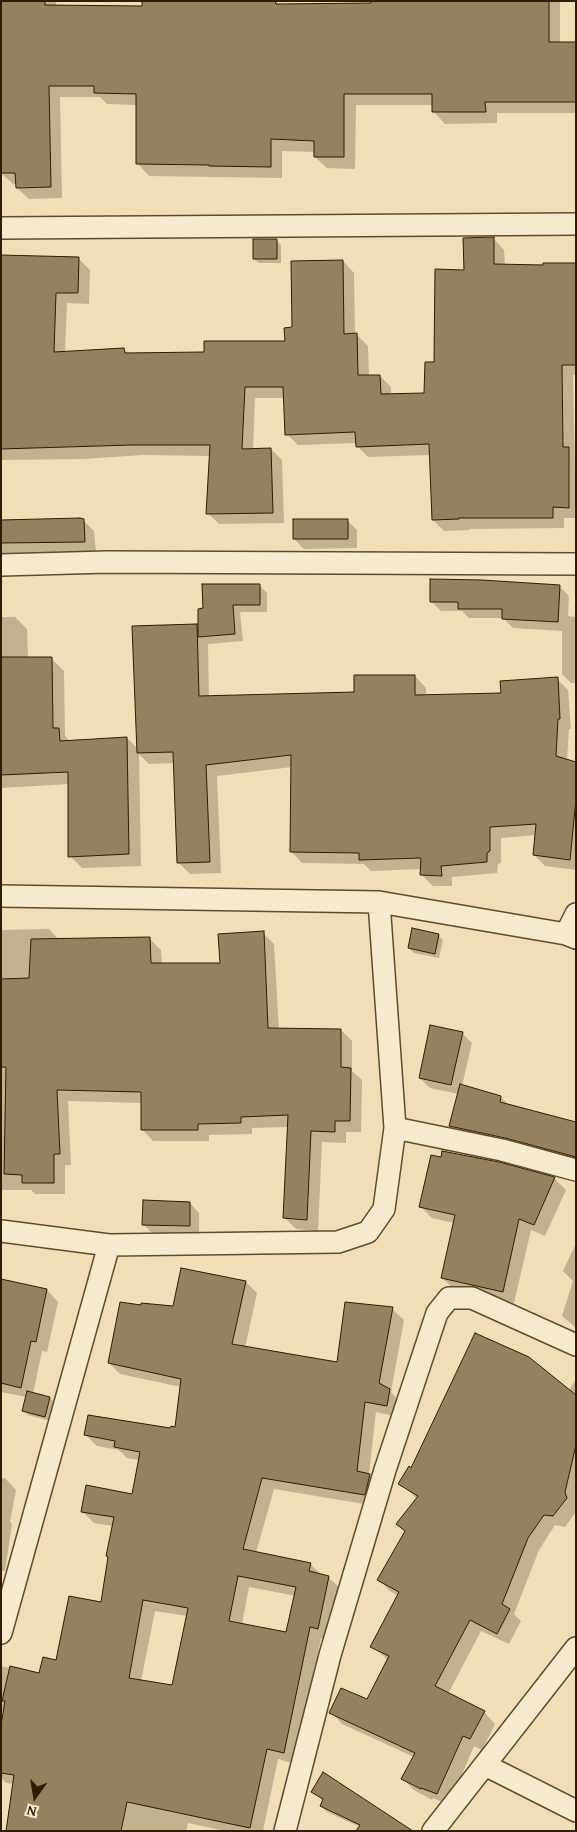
<!DOCTYPE html>
<html>
<head>
<meta charset="utf-8">
<style>
  body { margin:0 }
  #map { position:relative; width:577px; height:1832px; overflow:hidden; background:#f0deb6; font-family:"Gentium Book Plus",serif }
  canvas { display:block }
  .frame { position:absolute; inset:0; border:2px solid #2e1c03; pointer-events:none }
  .north { position:absolute; left:10px; top:1772px; width:50px; height:50px; -webkit-text-stroke:4px #f5ead0; paint-order:stroke; rotate:193deg; font-size:14px; font-weight:700; line-height:20px; text-align:center; color:#2e1c03 }
  .north::after { content:''; display:block; margin:auto; width:18px; height:22px; background:#2e1c03; clip-path:polygon(50% 0,100% 100%,50% 72%,0 100%) }
</style>
</head>
<body>
<div id="map">
<canvas width="577" height="1832"></canvas>
<div class="frame"></div>
<div class="north">N</div>
</div>
<script>
const context = document.querySelector('canvas').getContext('2d');
context.lineJoin = 'round';
function paint(path, color) {
  context.fillStyle = color;
  context.fill(path, 'evenodd');
}
function poly(rows) {
  const path = new Path2D();
  for (const r of rows) {
    path.moveTo(r[0], r[1]);
    for (let i = 2; i < r.length; i += 2) path.lineTo(r[i], r[i + 1]);
  }
  return path;
}
function strokePath(path, color, width, dash) {
  context.strokeStyle = color;
  context.lineWidth = width;
  context.lineCap = dash ? 'butt' : 'round';
  context.setLineDash(dash || []);
  context.stroke(path);
}
const shadow = poly([
  [1,1,56,1,56,6,143,7,143,1,276,1,280,6,372,4,372,1,560,1,560,43,576,43,576,113,497,113,497,123,445,124,434,112,434,105,356,105,355,169,327,168,315,157,315,152,282,151,282,178,149,176,138,164,137,105,107,104,100,97,60,97,62,198,29,199,17,188,17,184,13,184,1,173],
  [493,238,504,250,505,265,545,266,576,264,576,375,573,375,576,518,564,518,564,528,470,529,470,530,444,531,433,520,431,455,368,457,357,446,357,443,298,445,287,434,285,398,255,398,253,450,271,449,282,460,284,523,219,524,208,513,211,456,143,455,83,459,1,460,1,256,79,259,90,270,89,304,67,303,65,353,124,350,129,354,205,353,286,342,294,328,343,261,354,273,355,335,357,335,368,346,369,376,380,376,391,387,391,395,425,394,465,271],
  [276,240,281,245,281,263,259,263,254,259],
  [83,520,94,531,96,552,1,554,1,521],
  [347,520,357,530,357,548,304,549,294,539],
  [259,585,267,593,267,612,240,612,243,641,208,644,209,697,355,693,415,676,426,688,426,696,502,694,557,679,568,690,571,729,569,729,567,760,576,763,576,870,545,866,534,855,536,835,501,838,501,863,498,864,497,873,452,877,452,886,433,886,422,875,422,869,371,871,364,864,302,863,291,851,292,767,217,776,221,873,190,874,178,862,175,763,149,764,139,754,141,866,82,868,70,856,69,784,1,788,1,617,15,617,27,629,28,658,51,658,64,671,65,736,71,742,127,738,138,749,196,625,199,628],
  [559,586,569,596,568,616,576,617,576,683,571,683,562,674,562,631,513,628,503,618,469,618,462,611,441,611,431,601],
  [49,929,59,940,149,938,161,950,162,964,221,964,263,933,274,944,279,1030,341,1030,352,1041,352,1071,362,1080,361,1132,346,1132,346,1143,322,1142,318,1231,296,1229,285,1218,288,1127,252,1128,252,1134,209,1135,209,1141,153,1141,142,1129,142,1103,68,1101,71,1165,65,1165,65,1194,35,1194,31,1190,1,1190,1,930],
  [438,935,443,940,439,958,414,953,409,948],
  [462,1033,472,1043,462,1086,501,1097,511,1107,576,1124,576,1165,462,1138,450,1126,459,1094,430,1088,420,1078],
  [499,1163,555,1179,566,1190,545,1236,531,1230,514,1303,454,1289,442,1278,454,1223,432,1218,420,1206],
  [190,1203,199,1213,199,1235,153,1234,143,1224],
  [576,1243,576,1328,562,1316,573,1281,563,1271],
  [1,1280,47,1290,58,1302,47,1352,42,1351,33,1394,50,1398,54,1402,50,1421,28,1415,23,1410,27,1397,1,1392],
  [246,1282,257,1293,245,1348,338,1364,392,1309,404,1320,391,1392,400,1402,398,1417,376,1412,369,1474,381,1486,376,1506,274,1489,256,1553,310,1564,322,1575,328,1577,340,1588,329,1640,321,1638,295,1764,278,1759,263,1831,225,1831,188,1823,186,1831,7,1831,14,1784,6,1783,1,1778,1,1732,5,1712,1,1711,1,1666,40,1675,57,1662,102,1603,113,1526,94,1523,82,1511,133,1495,139,1460,127,1458,119,1450,97,1446,85,1434,176,1428,181,1387,120,1374,109,1363,142,1307,174,1308],
  [249,1587,296,1596,287,1634,242,1624],
  [155,1611,187,1616,173,1686,141,1681],
  [576,1379,576,1512,565,1527,555,1525,539,1550,514,1614,521,1621,509,1644,481,1631,448,1694,484,1712,495,1724,482,1750,474,1746,449,1805,433,1798,432,1800,414,1790,403,1779,414,1757,342,1724,331,1712,367,1701,388,1660,372,1646,398,1596,390,1591,379,1580,406,1532,398,1524,417,1499,400,1483,412,1470,569,1390],
  [1,1478,5,1478,16,1490,10,1522,12,1524,5,1571,1,1571],
  [313,1792,399,1823,360,1827,327,1812,321,1806,323,1801]
]);
const building = poly([
  [1,1,45,1,45,5,142,6,142,1,275,1,276,4,371,3,371,1,549,1,549,42,576,42,576,100,575,102,485,102,486,112,432,112,432,94,344,94,344,157,314,157,314,141,271,139,271,167,209,166,209,165,136,164,136,94,94,93,94,86,49,86,51,187,16,188,15,173,1,173,1,1],
  [494,237,494,264,543,265,543,263,576,263,576,365,562,365,563,447,569,447,569,508,553,507,553,518,459,518,459,519,432,520,429,444,356,447,355,432,285,435,283,387,245,387,242,449,271,448,273,513,206,514,210,445,131,445,1,449,1,255,79,257,78,293,56,293,54,352,124,348,125,353,204,352,204,341,285,341,284,328,292,327,291,261,343,260,344,334,357,333,358,375,380,375,381,394,424,393,425,362,434,362,435,269,464,270,463,238,494,237],
  [253,239,277,239,277,259,253,259,253,239],
  [80,518,84,519,85,542,1,543,1,520,80,518],
  [293,519,348,519,348,539,293,539,293,519],
  [430,579,482,580,560,585,558,622,502,619,502,609,458,609,458,602,430,602,430,579],
  [202,584,260,584,260,605,233,605,235,634,198,637,198,609,203,608,202,584],
  [197,624,199,696,354,692,354,675,415,675,415,695,501,693,500,681,558,677,560,719,558,719,556,756,576,762,576,799,570,860,533,855,536,824,490,827,490,851,487,853,487,862,441,866,442,876,420,875,421,858,359,860,359,853,290,852,291,755,206,765,210,862,177,863,173,752,137,753,132,626,197,624],
  [1,657,52,657,53,728,59,728,60,741,127,737,129,854,68,857,68,772,1,775,1,657],
  [412,928,439,934,435,954,408,948,412,928],
  [264,931,268,1028,341,1029,341,1067,351,1068,350,1121,335,1121,335,1132,311,1131,307,1220,283,1218,288,1115,241,1117,241,1123,198,1124,198,1130,141,1130,141,1092,57,1090,60,1154,54,1154,54,1183,22,1183,22,1175,4,1174,6,1067,1,1067,1,979,29,978,31,939,150,937,151,963,220,963,218,934,264,931],
  [430,1025,463,1032,451,1085,419,1078,430,1025],
  [460,1084,501,1096,500,1102,576,1122,576,1157,505,1138,449,1126,460,1084],
  [442,1151,499,1162,555,1177,534,1225,519,1219,503,1292,441,1278,455,1215,419,1207,431,1155,441,1157,442,1151],
  [143,1200,190,1202,190,1226,142,1225,143,1200],
  [181,1268,246,1281,232,1344,337,1362,345,1302,393,1307,379,1383,390,1389,387,1406,365,1402,357,1471,370,1474,365,1495,262,1478,243,1549,311,1563,309,1571,329,1576,318,1629,310,1627,284,1753,267,1749,250,1828,127,1802,121,1831,6,1831,14,1775,1,1773,1,1725,5,1701,2,1701,10,1666,39,1673,43,1657,56,1660,69,1596,101,1602,108,1557,106,1556,114,1517,81,1512,86,1485,132,1494,140,1452,114,1447,115,1441,84,1435,88,1415,170,1428,171,1426,175,1427,181,1379,108,1363,120,1302,141,1305,141,1303,173,1306,181,1268],
  [238,1576,296,1587,286,1632,229,1621,238,1576],
  [143,1600,188,1608,172,1685,129,1678,143,1600],
  [1,1279,47,1289,36,1342,31,1341,21,1388,1,1383,1,1279],
  [475,1333,529,1357,576,1395,576,1445,565,1492,567,1498,553,1516,544,1515,528,1538,502,1604,510,1609,497,1634,470,1620,435,1686,485,1711,470,1739,463,1736,437,1794,421,1788,421,1789,401,1779,415,1753,329,1713,341,1688,367,1699,389,1656,370,1647,399,1592,377,1580,405,1531,396,1524,418,1496,398,1484,409,1466,411,1468,475,1333],
  [27,1391,50,1397,45,1417,22,1411,27,1391],
  [323,1772,413,1831,356,1831,360,1825,320,1806,323,1799,311,1792,323,1772]
]);
const minor = poly([
  [1,228,576,224],
  [1,565,107,562,576,564],
  [1,896,379,902,566,934,576,938],
  [566,934,576,914],
  [395,1128,502,1150,576,1170],
  [1,1231,109,1245,338,1242,368,1232,384,1209,395,1128,379,902],
  [1,1633,109,1245],
  [485,1765,576,1811],
  [285,1831,330,1655,385,1470,437,1313,449,1298,472,1298,576,1345],
  [433,1831,576,1648]
]);
paint(shadow, '#0003');
paint(building, '#938160');
strokePath(building, '#2e1c03', 1);
strokePath(minor, '#5e4c30', 24);
strokePath(minor, '#f5ead0', 21);
</script>
</body>
</html>
